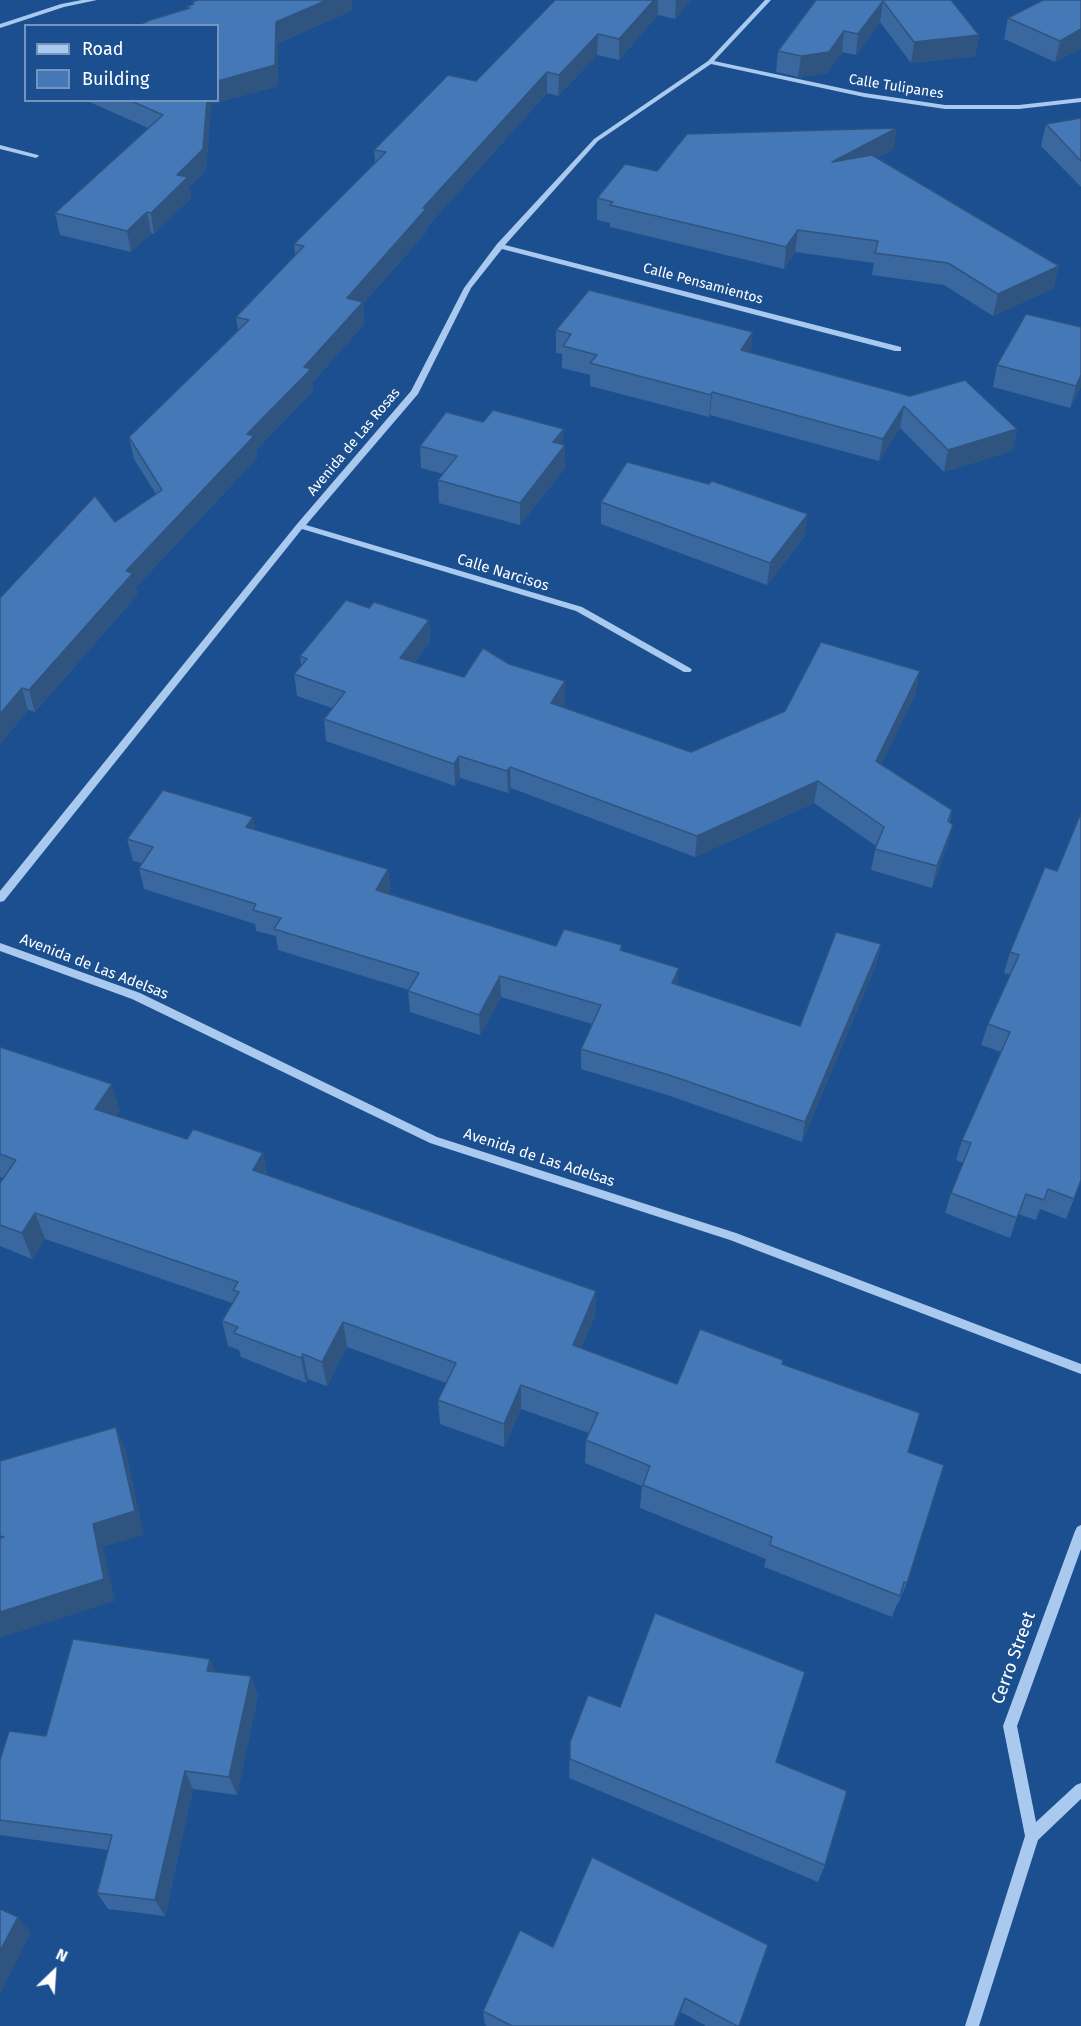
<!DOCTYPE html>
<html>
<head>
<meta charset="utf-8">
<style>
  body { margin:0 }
  #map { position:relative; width:1081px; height:2026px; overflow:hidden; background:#1b4f8f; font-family:"Fira Sans",sans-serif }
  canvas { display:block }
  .legend { position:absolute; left:24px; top:24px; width:195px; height:78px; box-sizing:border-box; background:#1b4f8f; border:2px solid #7695bc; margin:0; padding:8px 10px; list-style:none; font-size:18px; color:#fff }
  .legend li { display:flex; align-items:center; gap:12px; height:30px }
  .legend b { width:30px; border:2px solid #7695bc }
  .north { position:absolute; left:24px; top:1942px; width:60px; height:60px; -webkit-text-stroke:4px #1b4f8f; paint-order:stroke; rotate:25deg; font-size:16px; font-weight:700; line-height:24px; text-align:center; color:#fff }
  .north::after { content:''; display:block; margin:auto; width:21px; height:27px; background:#fff; clip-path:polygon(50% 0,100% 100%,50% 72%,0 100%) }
</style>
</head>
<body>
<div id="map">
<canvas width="1081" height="2026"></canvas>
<ul class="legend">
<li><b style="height:8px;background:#a9c9ee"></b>Road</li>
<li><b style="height:16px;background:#4478b7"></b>Building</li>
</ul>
<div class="north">N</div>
</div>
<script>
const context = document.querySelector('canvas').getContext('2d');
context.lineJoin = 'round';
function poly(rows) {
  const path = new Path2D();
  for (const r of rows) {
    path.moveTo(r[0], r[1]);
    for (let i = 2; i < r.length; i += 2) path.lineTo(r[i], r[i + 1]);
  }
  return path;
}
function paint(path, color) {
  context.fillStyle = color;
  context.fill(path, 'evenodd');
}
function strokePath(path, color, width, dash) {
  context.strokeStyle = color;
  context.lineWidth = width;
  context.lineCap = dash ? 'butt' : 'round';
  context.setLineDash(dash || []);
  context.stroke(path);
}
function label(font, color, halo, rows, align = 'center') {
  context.font = font + ' "Fira Sans",sans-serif';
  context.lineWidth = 4.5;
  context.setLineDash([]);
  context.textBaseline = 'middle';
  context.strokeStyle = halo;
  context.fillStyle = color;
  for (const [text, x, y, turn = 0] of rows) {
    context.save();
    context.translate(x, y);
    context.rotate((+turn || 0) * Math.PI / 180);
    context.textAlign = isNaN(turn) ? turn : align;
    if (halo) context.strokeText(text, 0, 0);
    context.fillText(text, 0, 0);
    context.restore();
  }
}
const minor = poly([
  [82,0,97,0,64,7,0,28,0,24,61,4,82,0],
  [765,0,771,0,714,61,864,93,945,105,1019,105,1081,98,1081,102,1019,109,945,109,864,97,711,64,598,141,505,245,901,347,901,351,895,351,502,249,471,288,418,394,306,525,582,607,690,668,692,670,690,672,684,672,576,611,302,529,4,901,0,902,0,891,297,524,411,391,464,288,497,244,594,139,708,61,765,0],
  [0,145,38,155,39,156,36,158,0,149,0,145],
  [0,943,140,993,437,1137,736,1233,1081,1364,1081,1374,730,1240,430,1143,132,999,0,951,0,943],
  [1081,1525,1081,1549,1017,1726,1036,1822,1076,1785,1081,1783,1081,1799,1038,1840,979,2026,965,2026,1025,1836,1003,1726,1075,1531,1077,1527,1081,1525]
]);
const wall = poly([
  [555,0,691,0,675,19,658,15,619,60,597,55,558,96,547,93,427,227,427,231,363,304,364,324,312,383,313,391,256,450,257,458,136,587,137,595,35,712,28,710,0,744,0,598,156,494,134,459,129,437,238,330,236,317,295,255,294,244,375,163,374,150,476,81],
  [816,0,951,0,979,35,975,56,911,63,880,22,856,55,842,52,827,73,798,77,776,72,778,51],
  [1081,0,1081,48,1055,62,1004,39,1008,18],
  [192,2,353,10,278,43,278,86,211,104,206,170,189,187,191,198,154,234,151,233,131,252,60,235,55,213,148,128,85,100,218,100,187,9,187,6,193,4],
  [1081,118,1081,187,1041,146,1046,124],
  [894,149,877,158,1054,288,993,316,944,285,872,275,874,263,795,252,784,269,610,227,610,223,597,220,597,198,657,171],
  [1081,327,1081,386,1070,408,993,387,997,365],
  [556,330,751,353,1017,429,1012,451,944,472,900,428,879,461,710,415,709,417,590,386,590,375,562,368,562,354,556,353],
  [563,445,565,445,565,468,520,525,439,503,438,480,443,474,421,468,420,446],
  [601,502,805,536,767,585,601,524],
  [369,608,429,620,430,642,415,662,464,677,509,664,565,681,565,703,562,707,691,752,916,693,881,764,952,810,950,822,953,825,947,846,932,888,871,870,876,846,814,803,695,857,511,788,508,793,460,778,455,786,326,741,324,719,332,708,297,696,294,674,301,666,300,656],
  [256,830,388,869,390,890,388,893,556,946,622,945,622,951,679,968,677,985,800,1026,881,944,876,965,802,1142,667,1095,581,1069,581,1049,592,1024,501,997,480,1035,410,1012,408,991,409,990,278,950,276,936,256,931,255,924,144,889,139,868,142,863,133,861,127,839],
  [1045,867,1074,1199,1066,1219,1040,1209,1036,1220,1018,1214,1010,1238,945,1213,951,1193,963,1163,956,1160,962,1140,1001,1052,981,1045,988,1024,1010,975,1004,973,1010,952],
  [0,1047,120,1111,116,1116,187,1139,263,1153,267,1175,596,1291,595,1316,581,1348,677,1384,782,1364,908,1452,907,1583,898,1604,897,1604,892,1617,764,1567,766,1559,640,1508,642,1486,585,1463,586,1440,589,1433,521,1409,504,1447,440,1424,438,1400,446,1383,347,1347,327,1386,308,1379,306,1383,241,1357,239,1350,228,1346,222,1321,232,1303,45,1239,32,1259,0,1246,0,1183,3,1178,0,1177],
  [210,1659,215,1672,258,1695,237,1795,193,1789,165,1916,108,1909,97,1893,108,1850,0,1835,0,1760,46,1736],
  [620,1707,776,1762,825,1865,818,1882,569,1778,570,1742],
  [592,1857,739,2026,706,2026,681,2012,675,2026,487,2026,485,2025,483,2011,553,1947]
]);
const shadedWall = poly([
  [327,0,352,0,353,10,278,43,278,86,211,104,206,170,189,187,191,198,154,234,151,213,177,175,207,100,218,100,218,81,276,22],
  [654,0,658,0,658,15,619,60,619,39],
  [676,0,691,0,675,19],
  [883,1,880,22,856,55,858,34],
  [1081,29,1081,48,1055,62,1060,41],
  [844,31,842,52,827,73,798,77,801,56],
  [598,34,597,55,558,96,559,75],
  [979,35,975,56,911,63,914,42],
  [547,72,547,93,427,227,427,231,363,304,364,324,312,383,313,391,256,450,257,458,136,587,137,595,35,712,29,690,126,571,247,434,304,367,347,298,423,208],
  [897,128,894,149,830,184,832,162],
  [147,212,151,233,131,252,127,231],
  [798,230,795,252,784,269,786,247],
  [1059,266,1054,288,993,316,998,294],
  [753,332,751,355,741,350],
  [1081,375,1081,386,1070,408,1076,386],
  [712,392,710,415,709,417,711,395],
  [904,406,900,428,879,461,883,439],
  [564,429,563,448,565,445,565,468,520,525,520,503,553,442],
  [1017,429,1012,451,944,472,948,450],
  [808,514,805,536,767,585,770,563],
  [429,620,430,642,401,680,400,658],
  [920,671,916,693,872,783,876,761],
  [565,681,565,703,551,725,551,703],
  [22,688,28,710,0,744,0,714],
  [459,756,460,778,455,786,454,764],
  [510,767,511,788,508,793,507,771],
  [818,781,814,803,695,857,697,836],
  [253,817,257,838,246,827],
  [953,825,947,846,932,888,937,866],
  [388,869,390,890,378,911,376,890],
  [881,944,876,965,802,1142,805,1122],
  [679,968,677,989,672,983],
  [500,976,501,997,480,1035,479,1015],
  [112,1084,120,1111,104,1136,95,1109],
  [263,1153,268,1180,253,1170],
  [35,1213,45,1239,32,1259,22,1233],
  [596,1291,595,1316,572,1369,573,1345],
  [343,1322,347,1347,327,1386,322,1362],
  [303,1354,308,1379,306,1383,301,1358],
  [521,1385,521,1409,504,1447,504,1424],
  [116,1427,126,1451,144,1535,103,1547,115,1601,0,1638,0,1612,93,1524],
  [210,1659,218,1679,207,1671],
  [251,1676,258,1695,237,1795,229,1777],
  [185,1771,193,1789,165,1916,155,1900],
  [18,1917,31,1933,0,1994,0,1951],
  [685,1998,681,2012,675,2026,674,2026]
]);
const building = poly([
  [198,0,327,0,276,22,275,65,218,81,218,26,137,26,150,20,190,8,187,6,194,4,192,2,198,0],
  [555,0,654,0,619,39,598,34,559,75,547,72,423,208,426,209,347,298,363,302,304,367,311,369,247,434,254,436,126,571,133,573,29,690,22,688,0,714,0,598,95,496,115,522,162,490,129,437,249,320,236,317,304,246,294,244,386,152,374,150,448,75,476,81,555,0],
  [816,0,951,0,979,35,914,42,883,1,858,34,844,31,829,52,801,56,778,51,816,0],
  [1043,0,1081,0,1081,29,1060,41,1008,18,1043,0],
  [129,100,207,100,203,149,177,175,188,177,151,213,147,212,127,231,55,213,163,115,129,100],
  [1081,118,1081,161,1046,124,1081,118],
  [897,128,832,162,872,155,1059,266,998,294,948,263,875,253,878,241,798,230,786,247,610,205,613,202,597,198,625,164,657,171,687,134,897,128],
  [589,290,753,332,741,350,910,396,965,380,1017,429,948,450,904,406,883,439,712,392,711,395,590,363,597,355,563,346,571,334,556,330,589,290],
  [1026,314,1081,327,1081,375,1076,386,997,365,1026,314],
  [493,410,564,429,553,442,565,445,520,503,438,480,457,456,420,446,446,412,483,422,493,410],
  [627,462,709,484,712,481,808,514,770,563,601,502,627,462],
  [346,600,369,608,374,602,429,620,400,658,464,677,483,648,509,664,565,681,551,703,691,752,785,711,821,642,920,671,876,761,952,810,948,821,953,825,937,866,875,849,884,827,818,781,697,836,510,767,507,771,459,756,454,764,324,719,345,692,294,674,307,659,300,656,346,600],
  [163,790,253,817,246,827,388,869,376,890,556,946,564,929,622,945,620,950,679,968,672,983,800,1026,836,932,881,944,805,1122,669,1075,581,1049,601,1005,500,976,479,1015,408,991,419,973,274,929,281,918,253,910,256,904,139,868,153,847,127,839,163,790],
  [1081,813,1081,1180,1074,1199,1048,1189,1044,1200,1026,1194,1017,1218,951,1193,971,1143,962,1140,1010,1032,988,1024,1019,955,1010,952,1045,867,1057,871,1081,813],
  [0,1047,112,1084,95,1109,187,1139,193,1129,263,1153,253,1170,596,1291,573,1345,677,1384,700,1329,783,1360,782,1364,920,1413,908,1452,944,1465,907,1583,904,1582,900,1596,770,1545,772,1537,643,1485,650,1466,586,1440,598,1413,521,1385,504,1424,438,1400,456,1363,343,1322,322,1362,303,1354,301,1358,234,1333,238,1327,222,1321,239,1292,233,1290,238,1282,35,1213,22,1233,0,1225,0,1183,16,1160,0,1154,0,1047],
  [116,1427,135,1511,93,1524,104,1579,0,1612,0,1538,4,1537,0,1536,0,1461,116,1427],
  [655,1613,805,1672,776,1762,847,1791,825,1865,570,1759,570,1742,588,1695,620,1707,655,1613],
  [73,1639,210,1659,207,1671,251,1676,229,1777,185,1771,155,1900,97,1893,112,1835,0,1820,0,1760,9,1731,46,1736,73,1639],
  [592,1857,768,1945,739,2026,737,2026,685,1998,674,2026,512,2026,483,2011,520,1930,553,1947,592,1857],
  [0,1909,18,1917,0,1951,0,1909]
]);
const farStreetnames = [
  ["Calle Tulipanes",896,87,9],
  ["Calle Pensamientos",703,284,15],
  ["Avenida de Las Rosas",354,442,-50]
];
const streetNames = [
  ["Calle Narcisos",503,573,17],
  ["Avenida de Las Adelsas",94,967,21],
  ["Avenida de Las Adelsas",539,1158,18]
];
const nearStreetnames = [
  ["Cerro Street",1014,1658,-70]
];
paint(minor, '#a9c9ee');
paint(wall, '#3a679d');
paint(shadedWall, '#305480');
paint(building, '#4478b7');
strokePath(building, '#305480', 1.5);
label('14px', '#fff', '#1b4f8f', farStreetnames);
label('15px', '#fff', '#1b4f8f', streetNames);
label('18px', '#fff', '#1b4f8f', nearStreetnames);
</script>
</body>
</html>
